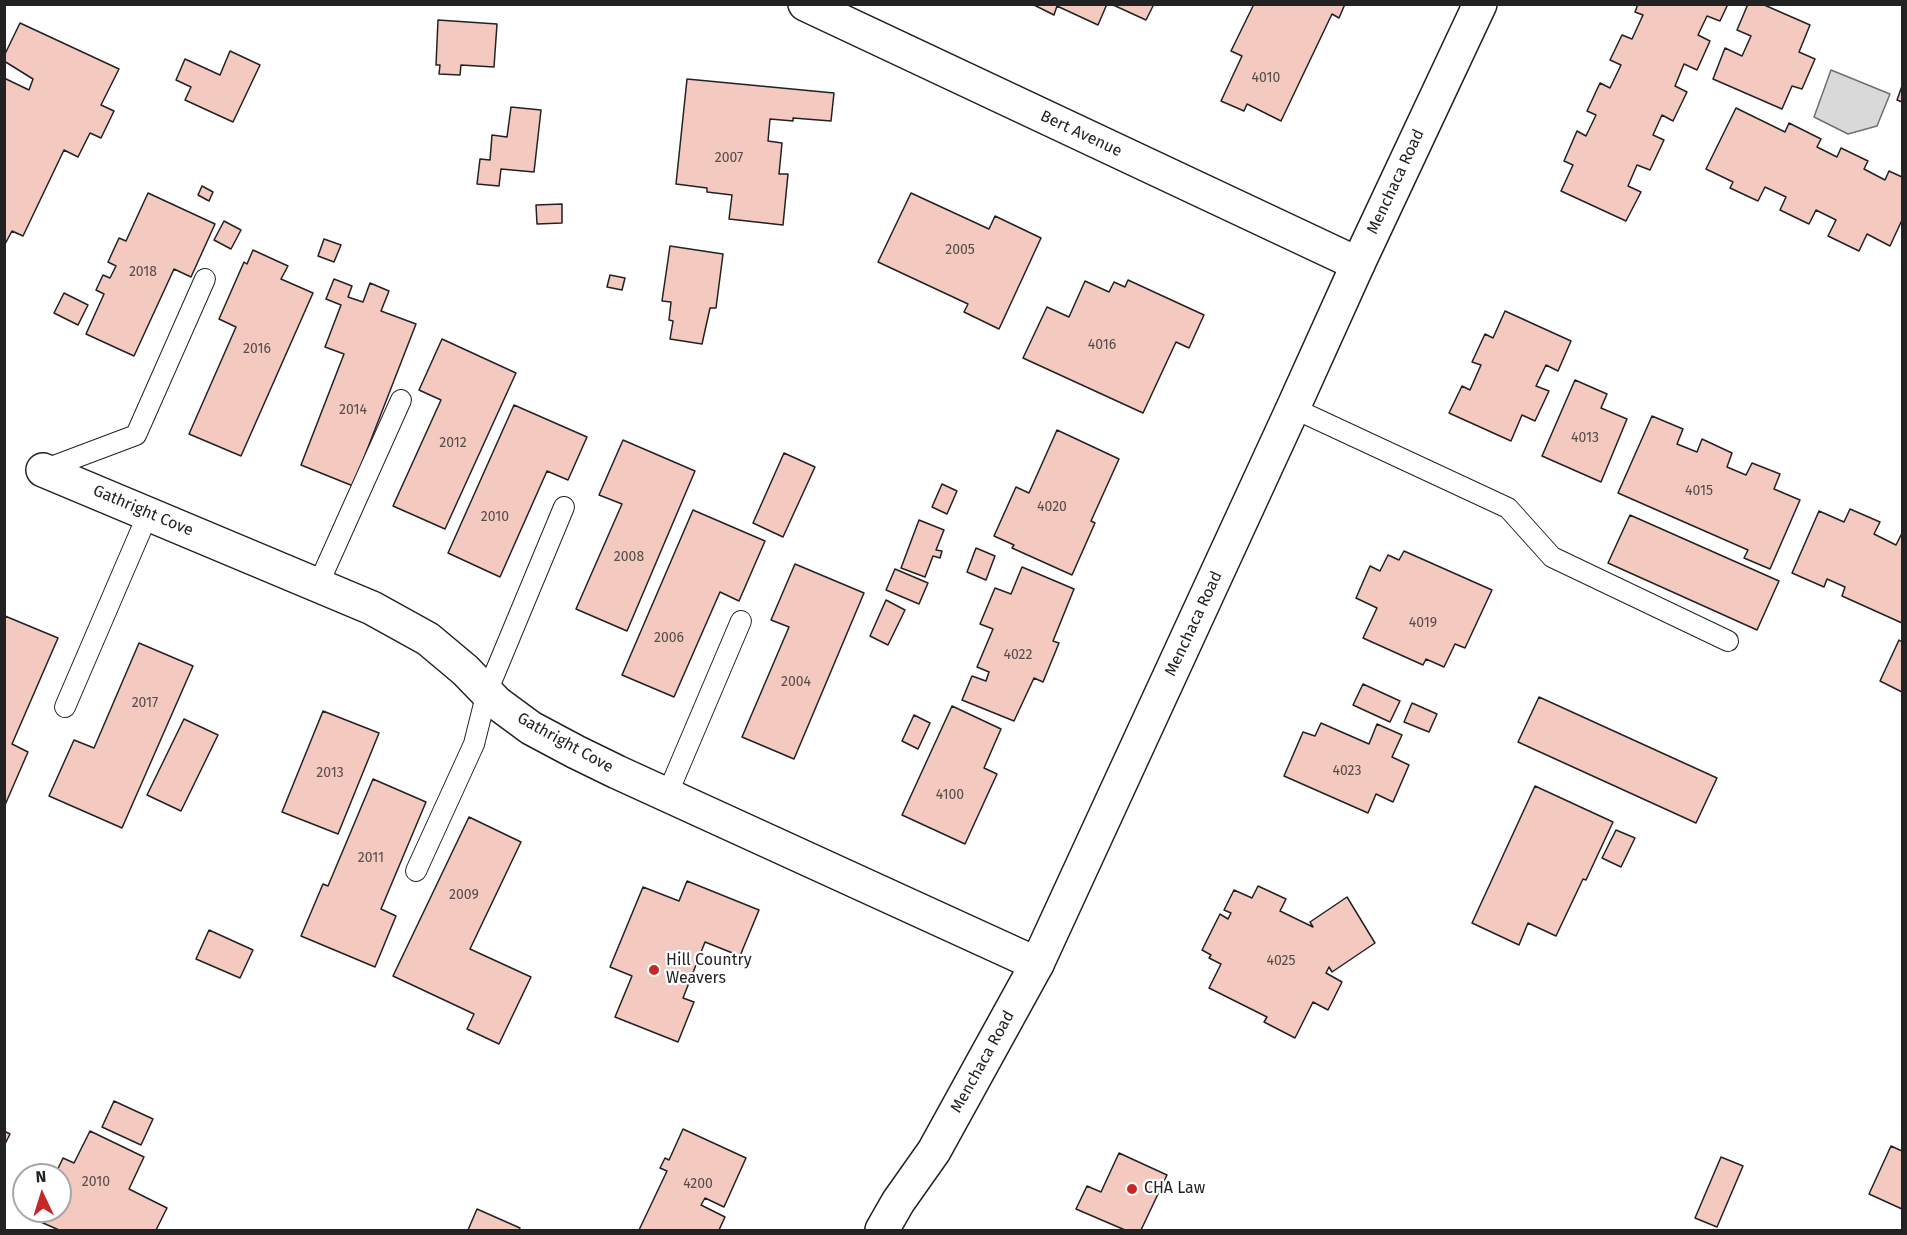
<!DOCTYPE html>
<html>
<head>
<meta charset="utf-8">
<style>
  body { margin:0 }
  #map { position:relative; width:1907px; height:1235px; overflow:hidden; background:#fff; font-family:"Fira Sans",sans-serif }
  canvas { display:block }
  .frame { position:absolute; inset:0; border:6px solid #222; pointer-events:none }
  .north { position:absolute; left:12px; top:1163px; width:60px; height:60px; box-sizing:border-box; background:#fff; border:2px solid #a7a7a7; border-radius:50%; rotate:356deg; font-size:16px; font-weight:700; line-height:24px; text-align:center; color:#222 }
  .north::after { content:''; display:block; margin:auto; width:21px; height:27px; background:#c62828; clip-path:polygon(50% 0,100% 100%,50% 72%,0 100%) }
</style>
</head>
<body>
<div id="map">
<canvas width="1907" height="1235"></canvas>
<div class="frame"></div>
<div class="north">N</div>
</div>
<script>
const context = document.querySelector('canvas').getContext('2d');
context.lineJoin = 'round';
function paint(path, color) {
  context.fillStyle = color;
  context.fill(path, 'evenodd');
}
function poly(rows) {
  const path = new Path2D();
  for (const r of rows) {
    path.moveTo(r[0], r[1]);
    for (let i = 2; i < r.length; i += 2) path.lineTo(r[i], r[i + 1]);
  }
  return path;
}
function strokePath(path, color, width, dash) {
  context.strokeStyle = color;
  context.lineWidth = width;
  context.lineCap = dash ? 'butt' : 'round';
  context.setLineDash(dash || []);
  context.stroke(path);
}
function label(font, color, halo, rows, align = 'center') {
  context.font = font + ' "Fira Sans",sans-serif';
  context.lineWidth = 4.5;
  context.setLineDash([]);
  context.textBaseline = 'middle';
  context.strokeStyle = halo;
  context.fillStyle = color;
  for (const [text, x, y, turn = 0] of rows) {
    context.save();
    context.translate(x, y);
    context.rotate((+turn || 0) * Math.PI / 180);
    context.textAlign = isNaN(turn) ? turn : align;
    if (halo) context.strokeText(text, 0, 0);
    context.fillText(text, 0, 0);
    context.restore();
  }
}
const water = poly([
  [1831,70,1890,94,1877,126,1848,134,1814,117,1831,70]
]);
const building = poly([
  [1032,4,1107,4,1098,25,1057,6,1054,15,1032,4],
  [1111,4,1154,4,1146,20,1111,4],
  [1254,4,1345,4,1339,18,1332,14,1281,121,1247,104,1244,111,1221,101,1242,56,1231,51,1254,4],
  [1638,4,1728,4,1720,21,1707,16,1698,35,1710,41,1697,70,1684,64,1675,86,1687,92,1673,121,1662,115,1653,135,1664,140,1650,170,1637,165,1628,186,1641,192,1626,221,1561,191,1573,165,1564,161,1577,131,1586,136,1596,115,1587,111,1600,83,1610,88,1621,65,1610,60,1622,35,1632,39,1643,15,1635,12,1638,4],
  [1748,4,1762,4,1810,25,1799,52,1815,59,1802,89,1792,86,1782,109,1713,79,1725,48,1742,56,1751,36,1737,30,1748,4],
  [438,20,497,24,494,67,461,65,460,75,439,74,440,65,436,65,438,20],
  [20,23,119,69,101,105,114,111,101,138,90,133,78,157,64,150,23,236,12,231,4,246,4,78,29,90,33,79,4,61,4,56,20,23],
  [230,51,260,65,233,122,185,100,191,87,176,80,185,59,220,75,230,51],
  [687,79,834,93,831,121,793,118,793,121,770,119,768,141,782,143,779,174,788,174,783,225,729,219,732,195,707,192,707,188,676,184,687,79],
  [1902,86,1902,102,1897,100,1902,86],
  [511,107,541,110,534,172,501,169,499,186,477,184,480,159,490,160,492,135,507,137,511,107],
  [1736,108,1785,132,1789,123,1821,139,1817,147,1837,157,1841,148,1868,161,1864,169,1885,180,1889,171,1902,177,1902,220,1890,246,1867,234,1859,251,1828,236,1836,220,1816,210,1809,224,1780,210,1786,197,1765,187,1758,201,1730,188,1733,182,1706,169,1736,108],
  [202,186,213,192,209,201,198,195,202,186],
  [148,193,215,224,191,277,174,269,134,356,86,334,104,294,96,290,103,275,110,278,116,266,108,262,119,238,126,241,148,193],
  [911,193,989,229,995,216,1041,238,999,329,964,312,968,304,878,262,911,193],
  [562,204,562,223,537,224,536,205,562,204],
  [224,221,241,230,231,249,214,240,224,221],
  [324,239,341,245,334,262,318,256,324,239],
  [670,246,723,254,716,308,710,308,702,344,670,339,673,321,669,320,671,302,662,301,670,246],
  [253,250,288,266,281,279,313,293,241,456,189,434,236,327,219,319,244,262,247,264,253,250],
  [610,275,625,278,622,290,607,287,610,275],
  [334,279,352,286,348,297,363,302,370,283,389,291,381,311,416,324,353,486,301,465,344,354,325,347,341,305,326,299,334,279],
  [1128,280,1204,315,1189,348,1176,342,1143,413,1023,358,1047,307,1069,317,1085,281,1109,292,1114,282,1125,287,1128,280],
  [64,293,88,305,78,325,54,313,64,293],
  [1505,311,1571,341,1558,371,1546,365,1536,386,1549,391,1535,421,1522,415,1511,441,1449,413,1462,386,1470,390,1481,365,1472,362,1485,334,1493,338,1505,311],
  [442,339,516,373,445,529,393,506,441,400,419,390,442,339],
  [1575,380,1607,394,1601,408,1627,419,1601,482,1542,456,1575,380],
  [514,405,587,437,568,480,547,471,500,577,448,553,514,405],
  [1652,416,1683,429,1677,444,1697,452,1702,439,1732,453,1727,467,1746,475,1752,463,1780,474,1774,489,1800,500,1770,569,1744,558,1748,550,1618,493,1652,416],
  [1057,430,1119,459,1091,521,1095,523,1072,575,1012,548,1014,545,994,536,1016,487,1029,493,1057,430],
  [623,440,695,471,627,631,576,609,622,504,599,495,623,440],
  [784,453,815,467,783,537,753,523,784,453],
  [942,484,957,491,947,514,932,507,942,484],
  [1850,509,1880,522,1874,534,1896,545,1902,533,1902,623,1842,596,1845,587,1827,579,1824,587,1792,573,1819,511,1844,522,1850,509],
  [693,510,765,541,739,601,720,592,674,697,622,675,693,510],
  [1630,515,1779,581,1757,630,1608,563,1630,515],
  [919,520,944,530,936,550,942,551,940,558,933,556,925,577,901,568,919,520],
  [976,548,995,556,986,580,967,572,976,548],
  [1404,551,1492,590,1465,648,1455,644,1444,667,1426,659,1423,665,1363,638,1377,608,1356,598,1370,566,1380,571,1388,555,1399,560,1404,551],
  [795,564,864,593,794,759,742,737,789,627,771,620,795,564],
  [1022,567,1074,589,1053,641,1059,643,1043,682,1034,678,1014,721,962,700,972,676,986,681,989,672,977,667,993,629,980,624,995,588,1011,594,1022,567],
  [895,569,928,583,919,604,886,590,895,569],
  [886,600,905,610,888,645,870,636,886,600],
  [5,616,58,638,12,744,28,752,5,805,5,616],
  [1899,640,1902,642,1902,692,1880,681,1899,640],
  [139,643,193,666,122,828,49,796,74,740,94,748,139,643],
  [1363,684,1400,701,1390,722,1353,705,1363,684],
  [1539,697,1717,778,1696,823,1518,742,1539,697],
  [1412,703,1437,714,1429,732,1404,722,1412,703],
  [952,706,1001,729,984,768,997,774,965,844,902,815,952,706],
  [323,711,379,733,338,834,282,812,323,711],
  [914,715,930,723,918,749,902,741,914,715],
  [184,719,218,735,181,811,147,795,184,719],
  [1321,723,1369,744,1377,724,1402,735,1392,757,1409,765,1393,802,1376,794,1368,813,1284,776,1303,732,1315,736,1321,723],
  [373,779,426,802,381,909,396,916,375,967,301,936,323,884,328,886,373,779],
  [1535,786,1613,822,1586,880,1583,879,1556,936,1528,923,1519,945,1472,923,1535,786],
  [469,817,521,842,470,949,531,977,499,1044,467,1029,474,1014,393,976,469,817],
  [1616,830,1635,838,1621,867,1602,858,1616,830],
  [687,881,759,910,740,956,705,942,683,998,694,1002,678,1042,615,1017,632,976,610,967,643,887,679,901,687,881],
  [1258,886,1286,899,1280,911,1313,927,1310,922,1347,897,1375,943,1332,972,1329,967,1326,973,1342,982,1328,1010,1313,1002,1295,1038,1264,1022,1267,1017,1209,988,1221,964,1209,958,1211,955,1202,950,1220,914,1228,919,1231,913,1224,910,1234,890,1252,898,1258,886],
  [209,930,253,950,240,978,196,959,209,930],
  [114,1101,153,1119,141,1145,102,1127,114,1101],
  [683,1129,746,1158,724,1207,705,1198,701,1205,725,1217,719,1230,639,1230,667,1171,660,1168,665,1158,669,1160,683,1129],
  [4,1131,10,1134,4,1146,4,1131],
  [90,1131,144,1157,129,1189,167,1208,156,1230,59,1230,34,1219,38,1211,60,1211,60,1175,55,1175,63,1158,74,1163,90,1131],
  [1891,1146,1902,1151,1902,1209,1869,1194,1891,1146],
  [1119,1153,1167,1175,1141,1230,1125,1230,1076,1209,1087,1186,1101,1192,1119,1153],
  [1721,1157,1743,1166,1717,1227,1695,1218,1721,1157],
  [477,1209,520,1228,519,1230,468,1230,477,1209]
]);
const lane = poly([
  [1293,408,1508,508,1552,557,1728,641],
  [43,470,136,435,205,279],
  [318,585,401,400],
  [65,707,148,514],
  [667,795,741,621],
  [416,871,474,744,487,692,564,507]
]);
const street = poly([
  [805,4,1358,264],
  [43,470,372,608,428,639,465,670,497,703,531,728,576,752,617,772,1037,964]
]);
const secondary = poly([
  [882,1230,898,1202,934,1151,1037,964,1293,408,1358,264,1480,4]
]);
const markers = [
  [654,970,6,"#c62828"],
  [1132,1189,6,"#c62828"]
];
const numberNames = [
  ["4010",1266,78],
  ["2007",729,158],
  ["2005",960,250],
  ["2018",143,272],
  ["4016",1102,345],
  ["2016",257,349],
  ["2014",353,410],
  ["4013",1585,438],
  ["2012",453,443],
  ["4015",1699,491],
  ["4020",1052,507],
  ["2010",495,517],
  ["2008",629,557],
  ["4019",1423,623],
  ["2006",669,638],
  ["4022",1018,655],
  ["2004",796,682],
  ["2017",145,703],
  ["4023",1347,771],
  ["2013",330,773],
  ["4100",950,795],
  ["2011",371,858],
  ["2009",464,895],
  ["4025",1281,961],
  ["2010",96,1182],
  ["4200",698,1184]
];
const streetNames = [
  ["Bert Avenue",1081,134,25],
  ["Menchaca Road",1396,182,-65],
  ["Gathright Cove",143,511,23],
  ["Menchaca Road",1194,624,-65],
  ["Gathright Cove",565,743,29],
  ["Menchaca Road",983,1062,-61]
];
const poiNames = [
  ["Hill Country",666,961],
  ["Weavers",666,979],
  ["CHA Law",1144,1189]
];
paint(water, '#d9d9d9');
strokePath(water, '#6f6f6f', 1.5);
paint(building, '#f3c9c0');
strokePath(building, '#222', 1.5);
strokePath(lane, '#222', 22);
strokePath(street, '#222', 36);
strokePath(secondary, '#222', 36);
strokePath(lane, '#fff', 20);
strokePath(street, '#fff', 33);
strokePath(secondary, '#fff', 33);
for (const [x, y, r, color] of markers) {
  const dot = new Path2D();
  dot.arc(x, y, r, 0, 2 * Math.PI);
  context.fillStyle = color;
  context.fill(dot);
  strokePath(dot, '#fff', 2);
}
label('14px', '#564c4a', null, numberNames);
label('16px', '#222', '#fff', streetNames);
label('16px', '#222', '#fff', poiNames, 'left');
</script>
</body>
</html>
